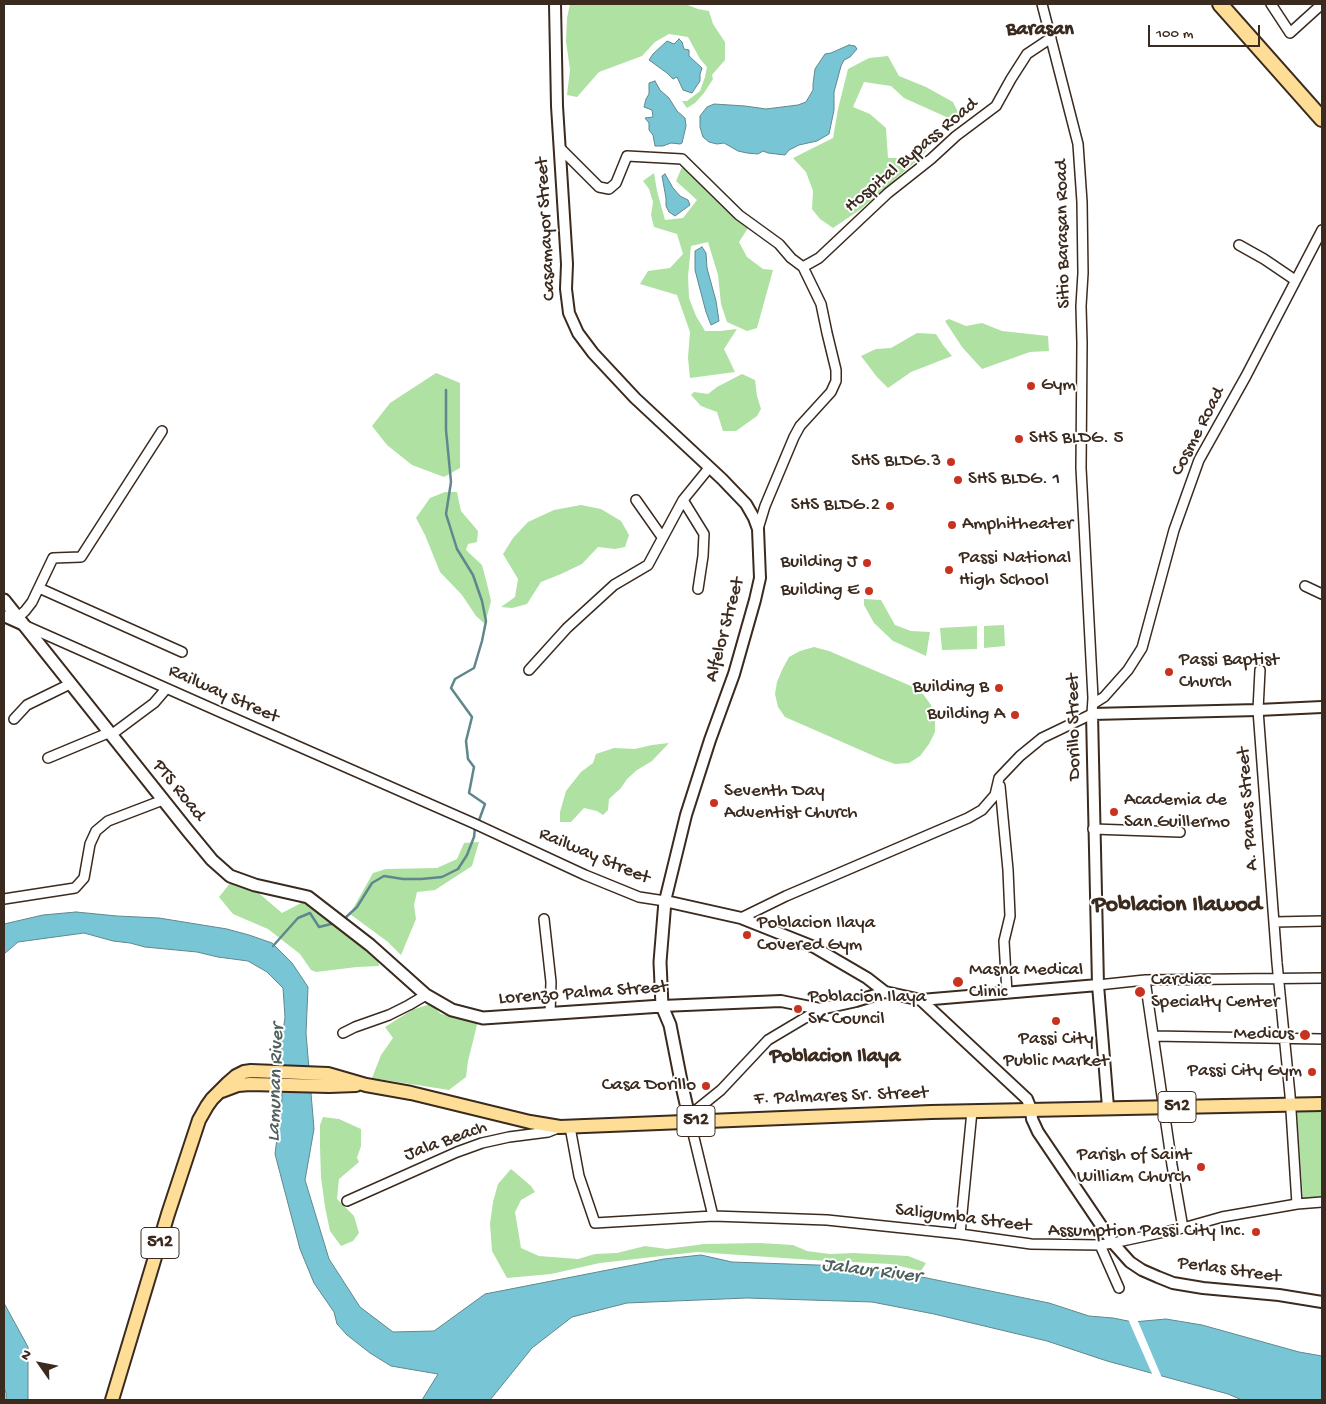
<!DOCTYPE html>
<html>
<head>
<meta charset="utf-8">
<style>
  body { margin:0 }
  #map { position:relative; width:1326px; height:1404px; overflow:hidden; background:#fff; font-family:"Gochi Hand",sans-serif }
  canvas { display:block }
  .frame { position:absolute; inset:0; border:5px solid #3b2a1e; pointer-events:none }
  .north { position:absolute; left:15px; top:1339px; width:50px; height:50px; -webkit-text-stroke:4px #fff; paint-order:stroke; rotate:303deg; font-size:14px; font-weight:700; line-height:20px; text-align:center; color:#3b2a1e }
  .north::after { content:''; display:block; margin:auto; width:18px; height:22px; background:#3b2a1e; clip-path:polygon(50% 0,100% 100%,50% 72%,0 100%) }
  .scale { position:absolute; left:1148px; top:25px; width:112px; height:22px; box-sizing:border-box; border:2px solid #3b2a1e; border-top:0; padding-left:6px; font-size:15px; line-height:18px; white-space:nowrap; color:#3b2a1e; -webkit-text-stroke:4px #fff; paint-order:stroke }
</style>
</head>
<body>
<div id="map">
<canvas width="1326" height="1404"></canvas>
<div class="frame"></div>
<div class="north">N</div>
<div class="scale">100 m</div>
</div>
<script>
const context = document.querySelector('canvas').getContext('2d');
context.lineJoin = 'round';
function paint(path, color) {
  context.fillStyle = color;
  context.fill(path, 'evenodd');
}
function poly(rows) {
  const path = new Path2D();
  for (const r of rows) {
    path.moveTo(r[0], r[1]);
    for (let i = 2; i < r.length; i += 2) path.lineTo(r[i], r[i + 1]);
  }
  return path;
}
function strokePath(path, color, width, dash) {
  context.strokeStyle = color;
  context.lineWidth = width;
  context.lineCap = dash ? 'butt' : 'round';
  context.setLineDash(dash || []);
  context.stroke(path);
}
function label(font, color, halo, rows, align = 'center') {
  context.font = font + ' "Gochi Hand",sans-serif';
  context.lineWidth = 4;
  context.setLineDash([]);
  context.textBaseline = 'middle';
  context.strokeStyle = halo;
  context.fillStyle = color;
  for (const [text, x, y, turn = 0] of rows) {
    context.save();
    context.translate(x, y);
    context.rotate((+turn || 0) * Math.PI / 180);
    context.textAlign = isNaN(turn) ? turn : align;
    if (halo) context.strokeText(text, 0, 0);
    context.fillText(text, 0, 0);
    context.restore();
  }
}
const green = poly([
  [570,4,685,4,698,9,709,11,713,24,725,42,725,60,712,75,713,79,704,93,695,103,687,108,682,101,687,101,700,91,705,77,707,67,700,59,688,37,669,34,655,42,642,56,599,72,577,97,567,95,570,70,566,41,567,18],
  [888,56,899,76,926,87,953,102,961,119,953,120,904,98,891,86,864,82,853,107,870,114,886,128,888,158,904,158,938,135,922,156,861,209,833,228,820,219,812,209,813,191,806,172,793,158,833,138,838,109,848,69,869,58],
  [682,167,704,182,725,207,748,228,739,242,747,257,763,269,773,270,757,328,747,331,727,322,721,304,718,275,708,242,691,246,688,276,689,298,696,316,705,331,720,331,737,329,724,349,735,372,690,378,688,358,690,332,677,295,640,284,648,271,670,268,683,254,677,234,654,227,651,215,653,202,649,189,643,181,654,173,657,191,665,220,683,218,697,200,676,181],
  [949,319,966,326,982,323,1002,331,1048,336,1049,351,1030,352,982,369,962,347,945,321],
  [917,333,936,334,943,345,952,356,911,372,888,388,877,377,861,356,876,349,891,348],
  [436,373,460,383,460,468,444,477,412,465,387,445,372,426,390,403],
  [742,374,755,380,757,396,761,409,757,416,736,431,723,431,717,412,701,406,691,395,694,392,708,394,717,387],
  [445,492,457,492,461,511,478,531,477,542,468,544,466,550,482,565,488,588,491,601,485,624,476,616,462,595,440,572,425,535,416,518,430,498],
  [581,505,601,509,621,521,629,535,625,547,615,549,598,547,582,564,561,574,541,582,527,604,512,608,501,607,515,597,518,579,503,554,513,538,528,522,554,510],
  [864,599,881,600,895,625,911,631,930,632,926,656,893,641,874,623,864,605],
  [1004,625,1005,646,984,648,984,626],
  [977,626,977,649,942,650,940,628],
  [814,647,829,651,911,686,923,694,931,705,935,717,935,732,929,744,920,756,909,763,895,764,881,759,785,717,778,707,775,694,777,682,782,670,789,657,800,651],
  [669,743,652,761,637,770,627,779,621,788,609,799,608,810,603,815,597,811,584,808,571,822,560,822,560,812,566,791,581,772,593,763,596,754,614,748,635,749,652,745],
  [479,842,472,866,435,890,417,892,414,905,416,919,401,955,388,942,350,914,373,873,386,869,437,868,457,859,464,843],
  [231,882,247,883,282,913,305,901,324,910,378,959,379,966,357,967,316,972,311,970,300,954,268,929,233,914,219,897],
  [430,1004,441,1014,478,1021,468,1061,466,1077,449,1090,372,1078,381,1055,393,1038,385,1027,412,1010],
  [1322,1111,1322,1198,1303,1199,1297,1112],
  [323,1117,339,1119,361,1129,361,1146,357,1158,359,1162,339,1179,337,1199,354,1216,359,1233,353,1241,341,1246,330,1231,325,1207,321,1177,320,1146,320,1125],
  [511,1169,531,1186,535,1192,521,1200,515,1212,521,1248,539,1256,578,1259,595,1254,617,1253,645,1246,667,1249,704,1244,760,1243,793,1245,807,1251,830,1254,854,1253,908,1256,926,1263,921,1271,891,1264,812,1260,697,1252,600,1263,551,1274,507,1278,492,1251,490,1224,493,1202,498,1184]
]);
const water = poly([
  [679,39,682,42,684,49,689,50,689,56,702,68,700,74,700,81,692,93,683,90,677,77,673,79,667,73,649,60,653,54,667,41,674,44,679,39],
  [849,45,855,46,857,49,850,57,844,60,841,66,834,92,834,110,829,134,817,141,799,145,789,150,785,155,768,153,763,151,758,154,747,153,738,151,724,143,717,144,709,142,703,137,700,127,700,116,707,107,714,104,745,106,766,109,798,105,806,102,813,90,813,84,815,69,825,54,831,53,849,45],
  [655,81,660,90,669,98,677,111,685,118,686,126,682,143,680,144,671,143,663,146,655,146,653,135,649,130,649,123,645,118,653,117,652,110,644,107,646,99,649,94,649,83,655,81],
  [665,174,673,188,680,196,688,200,690,205,675,216,669,212,666,206,666,198,662,176,665,174],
  [702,247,706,253,707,268,716,301,719,321,711,325,706,312,695,270,695,251,702,247],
  [76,912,117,916,159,918,227,929,249,935,272,943,292,963,308,987,306,1033,314,1129,305,1180,329,1259,360,1307,393,1332,434,1331,485,1294,664,1259,701,1255,732,1262,873,1267,1049,1303,1089,1316,1113,1318,1133,1322,1166,1319,1202,1325,1299,1352,1322,1356,1322,1400,1242,1400,1228,1394,1107,1361,1047,1341,934,1314,872,1302,747,1298,627,1303,572,1317,532,1348,490,1400,422,1400,438,1374,391,1366,370,1353,347,1335,337,1324,334,1312,314,1283,300,1249,275,1154,282,1099,281,1046,285,1017,283,988,267,972,248,961,218,957,197,952,145,947,130,943,113,941,84,933,18,942,4,954,4,924,43,915,76,912],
  [4,1303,28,1347,28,1400,6,1400,6,1393,4,1388,4,1303]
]);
const pier = poly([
  [1128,1319,1137,1319,1162,1378,1153,1376]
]);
const stream = poly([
  [446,390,446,430,451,482,446,514,457,549,473,575,482,601,486,621,482,641,474,668,455,679,451,688,472,717,466,741,468,759,474,767,469,793,485,804,478,823],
  [344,919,357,907,372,883,384,876,403,879,421,879,442,877,458,869,467,855,474,837,475,828],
  [273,946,298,918,310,913,319,927,335,923]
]);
const minor = poly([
  [1271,4,1290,33,1322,4],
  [560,148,599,187,609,189,616,183,627,156,682,159,739,215,779,244,791,258,803,267,821,304,827,333,836,370,836,381,831,392,800,426,794,437,765,506,758,529],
  [1239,245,1264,259,1295,280],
  [803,267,819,258,888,193,931,159,956,136,996,106,1011,79,1027,54,1051,38],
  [636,500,662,537],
  [683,500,704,534,703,556,698,589],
  [1305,586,1322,594],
  [39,588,182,652],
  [17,618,25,611,32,602,53,558,81,557,162,431],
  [24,625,220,712,473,823,585,875,639,897,665,901],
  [529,670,567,628,614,585,648,565,683,500,709,468],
  [1260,670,1258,710,1277,963,1290,1095,1297,1204],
  [1093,704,1104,697,1128,670,1142,648,1174,530,1199,460,1246,376,1322,230],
  [14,719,27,705,70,684],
  [111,735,154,703,166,689],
  [48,758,108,733],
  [1000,786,1008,870,1010,916,1004,941,1007,993],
  [1093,829,1180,832],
  [4,899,75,888,84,878,90,844,96,831,108,821,163,800],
  [741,918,786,896,968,818,982,810,995,795,999,778,1020,756,1042,738,1092,714,1093,698,1081,468,1082,343,1081,306,1083,273,1082,202,1078,144,1042,4],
  [544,919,551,982,550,1014],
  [1274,922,1322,921],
  [1145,980,1172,1165,1183,1228],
  [1098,985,1145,980,1322,978],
  [343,1033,355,1027,389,1015,409,1005,426,995],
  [1153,1036,1322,1039],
  [690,1115,721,1090,768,1040,820,1009],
  [690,1121,713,1216],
  [570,1127,579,1176,595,1223,713,1216,772,1218,827,1220,960,1234,1031,1244,1100,1245,1113,1243,1183,1228,1222,1217,1297,1204,1322,1202],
  [347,1201,457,1152,482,1143,509,1137,548,1132,558,1128],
  [960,1234,972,1111],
  [1100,1245,1119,1288]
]);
const tertiary = poly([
  [555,4,557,106,567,264,566,289,569,313,578,333,593,353,635,398,722,479,746,504,754,518,758,529,760,578,755,600,734,674,710,740,686,815,665,901,741,918,814,947,867,978,885,992,921,1000,1027,1099,1031,1109,1032,1119,1038,1132,1113,1243,1130,1262,1142,1270,1158,1277,1173,1283,1203,1288,1279,1295,1322,1302],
  [4,616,24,625],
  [921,1000,1098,985],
  [662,1006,781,1001,820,1009,856,1001,885,992],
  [1108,1107,1098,985,1092,714,1258,710,1322,707]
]);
const secondary = poly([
  [4,600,188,831,212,860,230,876,255,885,308,897,370,945,426,995,452,1010,483,1018,662,1006],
  [665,901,660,962,662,1006,670,1025,682,1086,690,1121]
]);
const primary = poly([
  [222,1091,238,1085,250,1084,329,1086,356,1085],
  [112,1400,168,1214,199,1120,207,1106,212,1099,228,1083,236,1076,244,1072,251,1071,328,1074,366,1085,411,1093,530,1122,560,1127,931,1112,1322,1104]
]);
const trunk = poly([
  [1220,4,1322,119]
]);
const markers = [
  [1031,386,5,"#c8321e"],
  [1019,439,5,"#c8321e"],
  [951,462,5,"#c8321e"],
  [958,480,5,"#c8321e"],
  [890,506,5,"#c8321e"],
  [952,525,5,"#c8321e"],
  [867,563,5,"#c8321e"],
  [949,570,5,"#c8321e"],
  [869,591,5,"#c8321e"],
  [1169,672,5,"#c8321e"],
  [999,688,5,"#c8321e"],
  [1015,715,5,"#c8321e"],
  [714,803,5,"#c8321e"],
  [1114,812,5,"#c8321e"],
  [747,935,5,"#c8321e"],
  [958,982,6,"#c8321e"],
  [1140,992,6,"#c8321e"],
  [798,1009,5,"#c8321e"],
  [1056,1021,5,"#c8321e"],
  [1305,1035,6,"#c8321e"],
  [1312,1072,5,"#c8321e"],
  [706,1086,5,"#c8321e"],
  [1201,1167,5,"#c8321e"],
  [1256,1232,5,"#c8321e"]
];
const shields = [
  [1177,1107,38],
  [696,1121,38],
  [160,1243,38]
];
const shieldNames = [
  ["512",1177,1107],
  ["512",696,1121],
  ["512",160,1243]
];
const streetNames = [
  ["Hospital Bypass Road",912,156,-40],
  ["Casamayor Street",547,229,-93],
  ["Sitio Barasan Road",1064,234,-91],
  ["Cosme Road",1199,432,-63],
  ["Alfelor Street",726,630,-75],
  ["Railway Street",223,695,24],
  ["Dorillo Street",1075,727,-91],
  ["PTS Road",178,791,51],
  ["A. Panes Street",1249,809,-94],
  ["Railway Street",594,857,23],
  ["Lorenzo Palma Street",583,994,-4],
  ["F. Palmares Sr. Street",841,1097,-2],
  ["Jala Beach",446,1142,-20],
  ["Saligumba Street",963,1219,7],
  ["Perlas Street",1229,1271,8]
];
const poiNames = [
  ["Gym",1041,386],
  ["SHS BLDG. 5",1029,439],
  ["SHS BLDG.3",941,462,"right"],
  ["SHS BLDG. 1",968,480],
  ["SHS BLDG.2",880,506,"right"],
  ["Amphitheater",962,525],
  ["Passi National",959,559],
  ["High School",959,581],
  ["Building J",857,563,"right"],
  ["Building E",859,591,"right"],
  ["Passi Baptist",1179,661],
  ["Church",1179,683],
  ["Building B",989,688,"right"],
  ["Building A",1005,715,"right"],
  ["Seventh Day",724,792],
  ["Adventist Church",724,814],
  ["Academia de",1124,801],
  ["San Guillermo",1124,823],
  ["Poblacion Ilaya",757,924],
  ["Covered Gym",757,946],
  ["Masna Medical",969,971],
  ["Clinic",969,993],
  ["Cardiac",1151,981],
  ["Specialty Center",1151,1003],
  ["Poblacion Ilaya",808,998],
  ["SK Council",808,1020],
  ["Medicus",1294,1035,"right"],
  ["Passi City",1056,1040,"center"],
  ["Public Market",1056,1062,"center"],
  ["Passi City Gym",1302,1072,"right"],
  ["Casa Dorillo",696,1086,"right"],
  ["Parish of Saint",1191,1156,"right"],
  ["William Church",1191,1178,"right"],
  ["Assumption Passi City Inc.",1246,1232,"right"]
];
const neighbourhoodNames = [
  ["Barasan",1040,31]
];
const waterNames = [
  ["Lamunan River",277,1083,-88],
  ["Jalaur River",871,1272,7]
];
const quarterNames = [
  ["Poblacion Ilaya",835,1058]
];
const districtNames = [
  ["Poblacion Ilawod",1177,906]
];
paint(green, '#aee1a2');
paint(water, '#78c6d5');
strokePath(water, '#60888c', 1);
paint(pier, '#fff');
strokePath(stream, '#60888c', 2.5);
strokePath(minor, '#3b2a1e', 12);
strokePath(tertiary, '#3b2a1e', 14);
strokePath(secondary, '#3b2a1e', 15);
strokePath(primary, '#3b2a1e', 16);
strokePath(trunk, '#3b2a1e', 18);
strokePath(minor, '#fff', 9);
strokePath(tertiary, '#fff', 10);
strokePath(secondary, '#fff', 11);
strokePath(primary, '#fedd96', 12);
strokePath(trunk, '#fedd96', 14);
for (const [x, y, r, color] of markers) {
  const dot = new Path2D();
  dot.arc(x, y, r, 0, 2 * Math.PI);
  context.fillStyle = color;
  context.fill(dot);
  strokePath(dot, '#fff', 2);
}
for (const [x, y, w] of shields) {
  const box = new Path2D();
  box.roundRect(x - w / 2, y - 15.5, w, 31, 4);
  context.fillStyle = '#fff';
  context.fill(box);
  strokePath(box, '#3b2a1e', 1);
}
label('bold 18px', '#3b2a1e', null, shieldNames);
label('19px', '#3b2a1e', '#fff', streetNames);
label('19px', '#3b2a1e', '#fff', poiNames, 'left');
label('bold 20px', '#3b2a1e', '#fff', neighbourhoodNames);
label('italic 20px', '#50615e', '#fff', waterNames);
label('bold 21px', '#3b2a1e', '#fff', quarterNames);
label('bold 24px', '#3b2a1e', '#fff', districtNames);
</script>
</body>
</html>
